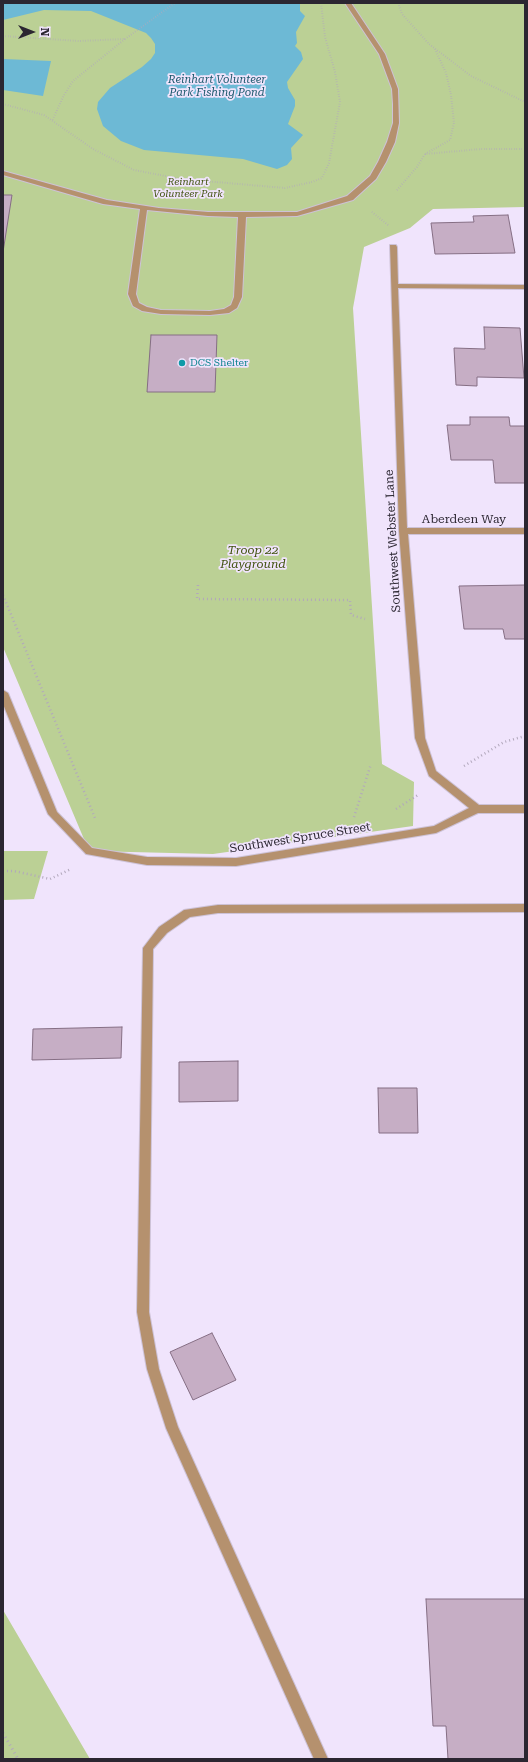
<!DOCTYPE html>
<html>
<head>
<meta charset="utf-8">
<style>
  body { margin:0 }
  #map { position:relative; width:528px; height:1762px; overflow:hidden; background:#f0e4fc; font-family:"Roboto Serif",serif }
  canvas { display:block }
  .frame { position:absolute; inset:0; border:4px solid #2b2631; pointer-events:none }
  .north { position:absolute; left:12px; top:12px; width:40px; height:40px; -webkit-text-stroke:3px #f0e4fc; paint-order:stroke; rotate:90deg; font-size:11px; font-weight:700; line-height:16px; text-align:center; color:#2b2631 }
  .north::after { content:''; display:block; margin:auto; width:14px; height:18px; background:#2b2631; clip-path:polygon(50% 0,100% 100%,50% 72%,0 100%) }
</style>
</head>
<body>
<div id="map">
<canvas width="528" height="1762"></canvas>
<div class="frame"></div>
<div class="north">N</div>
</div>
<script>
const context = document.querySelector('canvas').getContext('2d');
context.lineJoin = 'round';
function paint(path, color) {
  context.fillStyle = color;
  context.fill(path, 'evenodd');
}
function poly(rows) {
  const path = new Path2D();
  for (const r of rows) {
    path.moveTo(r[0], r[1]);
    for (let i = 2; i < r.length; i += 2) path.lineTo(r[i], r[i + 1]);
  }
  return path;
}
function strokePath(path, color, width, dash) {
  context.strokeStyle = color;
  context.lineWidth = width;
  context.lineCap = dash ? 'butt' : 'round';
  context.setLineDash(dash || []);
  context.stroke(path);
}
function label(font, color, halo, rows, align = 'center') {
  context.font = font + ' "Roboto Serif",serif';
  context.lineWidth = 3.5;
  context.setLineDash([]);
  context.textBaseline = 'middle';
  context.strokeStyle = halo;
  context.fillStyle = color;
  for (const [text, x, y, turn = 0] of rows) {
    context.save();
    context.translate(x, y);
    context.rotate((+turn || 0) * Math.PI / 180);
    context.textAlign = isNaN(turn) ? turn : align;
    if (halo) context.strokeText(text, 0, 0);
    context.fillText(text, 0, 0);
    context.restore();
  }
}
const green = poly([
  [3,3,525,3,525,207,433,209,410,228,364,247,353,308,382,764,414,782,413,826,213,854,89,851,3,647],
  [3,851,48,851,34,899,3,900],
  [3,1610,90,1759,3,1759]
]);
const water = poly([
  [3,3,300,3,300,11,305,16,296,32,297,43,295,46,301,52,303,59,287,82,288,88,295,100,295,106,288,124,303,135,291,148,292,159,287,165,277,169,243,159,144,150,121,141,103,126,97,109,98,102,110,88,142,67,151,59,155,53,155,44,151,38,146,33,91,11,44,10,3,20],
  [3,59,51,61,43,96,3,90]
]);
const building = poly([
  [3,195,12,195,3,252,3,195],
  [508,215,515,253,435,254,431,223,474,222,473,216,508,215],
  [484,327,520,328,524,378,477,377,477,386,456,385,454,348,485,349,484,327],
  [151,335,217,335,215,392,147,392,151,335],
  [470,417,509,417,510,426,525,426,525,483,495,483,493,460,451,460,447,425,470,425,470,417],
  [525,585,525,639,505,639,503,629,464,629,459,586,525,585],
  [122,1027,121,1058,32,1060,33,1029,122,1027],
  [238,1061,238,1101,179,1102,179,1062,238,1061],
  [378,1088,417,1088,418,1133,379,1133,378,1088],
  [212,1333,236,1380,193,1400,170,1352,212,1333],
  [426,1599,525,1599,525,1759,448,1759,446,1726,433,1726,426,1599]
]);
const pathFar2 = poly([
  [398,3,402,14,429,44,471,76,525,102],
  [3,36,79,41,125,39,73,81,64,95,52,121],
  [125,39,175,3],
  [435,49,446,73,451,95,454,123,450,140,425,154,481,149,525,149],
  [3,104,44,115,93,149,134,170,181,179,285,188,312,182,322,178,329,163,340,102,335,72,325,37,321,3],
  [397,190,417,167,425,154],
  [372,212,388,225]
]);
const pathFar1 = poly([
  [198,585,197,599,350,600,351,615,365,619],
  [3,595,95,818],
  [464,766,504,742,525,736],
  [396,809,418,795],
  [354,817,371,764],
  [3,871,14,871,50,879,71,869]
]);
const path = poly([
  [3,1733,18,1759]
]);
const service = poly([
  [345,3,351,3,385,54,398,89,399,123,395,142,386,162,376,179,353,200,297,216,246,217,242,297,237,308,229,313,210,315,161,314,142,311,133,306,128,294,140,209,103,204,3,175,3,171,107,200,159,208,208,212,297,212,347,196,370,176,378,162,387,142,393,123,393,104,392,89,379,54,345,3],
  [147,210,208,216,238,217,234,297,231,305,224,309,210,311,161,310,147,307,139,303,136,294,147,210],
  [525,904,525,912,218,913,190,917,167,933,153,949,149,1312,159,1369,178,1427,328,1759,314,1759,166,1428,147,1369,137,1312,143,948,159,927,184,910,218,905,525,904]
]);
const minor = poly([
  [390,245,396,245,397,247,398,284,525,285,525,289,398,288,407,528,525,528,525,534,408,534,425,738,436,771,479,805,525,805,525,813,478,813,436,833,236,866,147,865,86,854,48,814,3,704,3,690,8,693,57,812,92,848,147,857,236,858,434,826,469,808,429,776,415,738,399,531,390,245]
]);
const markers = [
  [182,363,4,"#0f9aa8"]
];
const farParknames = [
  ["Reinhart",188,182],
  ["Volunteer Park",188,194]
];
const farCulturenames = [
  ["DCS Shelter",190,363]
];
const farWaternames = [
  ["Reinhart Volunteer",217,80],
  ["Park Fishing Pond",217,93]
];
const streetNames = [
  ["Aberdeen Way",464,519],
  ["Southwest Webster Lane",393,541,-93],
  ["Southwest Spruce Street",300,838,-9]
];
const parkNames = [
  ["Troop 22",253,550],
  ["Playground",253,564]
];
paint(green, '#bbd095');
paint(water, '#6db9d5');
paint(building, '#c6aec5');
strokePath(building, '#856e84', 1);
strokePath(service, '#cdc2d7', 2);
strokePath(minor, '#cdc2d7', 2);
strokePath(pathFar2, '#b2a8bc', 2, [0.5, 2]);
strokePath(pathFar1, '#b2a8bc', 2.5, [1, 3]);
strokePath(path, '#b2a8bc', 3, [1, 3.5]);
paint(service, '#b5916e');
paint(minor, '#b5916e');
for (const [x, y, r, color] of markers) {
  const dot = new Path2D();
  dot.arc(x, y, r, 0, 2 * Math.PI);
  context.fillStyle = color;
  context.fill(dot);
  strokePath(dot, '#f0e4fc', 1.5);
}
label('italic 10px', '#40520e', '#f0e4fc', farParknames);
label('10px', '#0d838f', '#f0e4fc', farCulturenames, 'left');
label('italic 11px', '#1b596d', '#f0e4fc', farWaternames);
label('12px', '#2b2631', '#f0e4fc', streetNames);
label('italic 12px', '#40520e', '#f0e4fc', parkNames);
</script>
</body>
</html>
